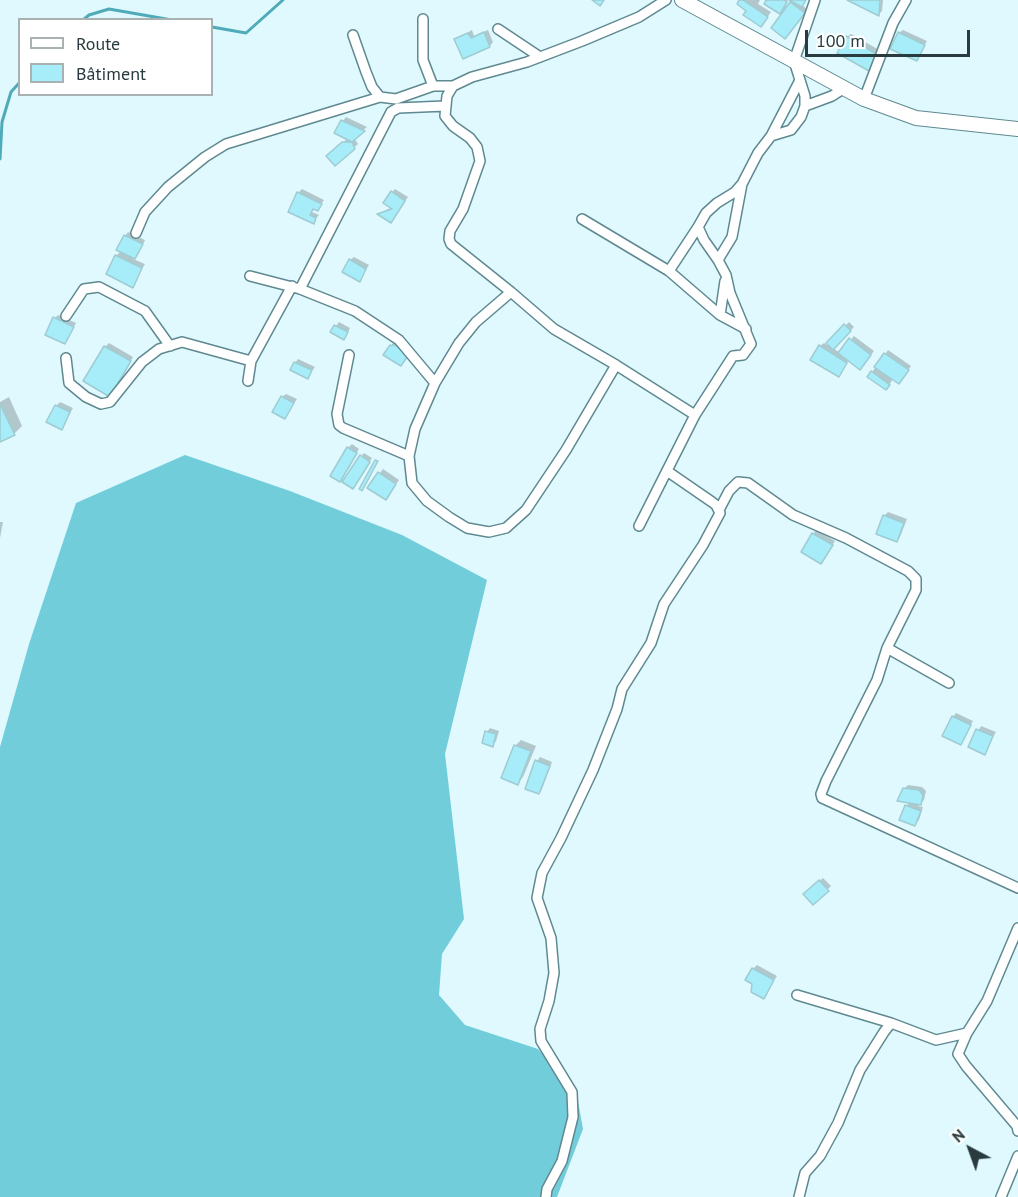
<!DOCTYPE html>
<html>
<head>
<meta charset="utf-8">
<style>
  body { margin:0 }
  #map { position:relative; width:1018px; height:1197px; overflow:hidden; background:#dff9fe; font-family:"PT Sans",sans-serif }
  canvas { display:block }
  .legend { position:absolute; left:18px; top:18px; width:195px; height:78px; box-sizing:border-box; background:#fff; border:2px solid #a9b1b2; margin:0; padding:8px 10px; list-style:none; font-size:18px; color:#293b3e }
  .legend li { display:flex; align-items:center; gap:12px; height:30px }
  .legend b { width:30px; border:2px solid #a9b1b2 }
  .north { position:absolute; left:940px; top:1119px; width:60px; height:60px; -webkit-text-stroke:4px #fff; paint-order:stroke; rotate:319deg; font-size:16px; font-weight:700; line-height:24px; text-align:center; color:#293b3e }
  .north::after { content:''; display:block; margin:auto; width:21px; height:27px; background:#293b3e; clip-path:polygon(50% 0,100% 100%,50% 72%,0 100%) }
  .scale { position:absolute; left:805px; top:30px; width:165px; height:27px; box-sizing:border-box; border:3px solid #293b3e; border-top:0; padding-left:8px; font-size:18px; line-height:21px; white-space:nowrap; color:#293b3e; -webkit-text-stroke:4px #fff; paint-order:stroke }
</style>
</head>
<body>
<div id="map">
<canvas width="1018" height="1197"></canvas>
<ul class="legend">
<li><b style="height:8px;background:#fff"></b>Route</li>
<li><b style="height:16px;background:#a7edf9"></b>Bâtiment</li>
</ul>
<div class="north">N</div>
<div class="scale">100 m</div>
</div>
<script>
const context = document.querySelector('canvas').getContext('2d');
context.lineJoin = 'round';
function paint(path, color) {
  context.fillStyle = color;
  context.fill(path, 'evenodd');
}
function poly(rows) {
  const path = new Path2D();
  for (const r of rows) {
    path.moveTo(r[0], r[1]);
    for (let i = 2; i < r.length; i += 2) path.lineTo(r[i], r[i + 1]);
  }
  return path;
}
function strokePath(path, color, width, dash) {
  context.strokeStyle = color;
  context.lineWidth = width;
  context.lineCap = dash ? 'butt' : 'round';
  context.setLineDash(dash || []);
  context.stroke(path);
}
const forest = poly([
  [185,455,290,491,402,535,487,580,445,754,464,919,442,954,439,995,465,1025,538,1049,576,1090,583,1129,557,1197,0,1197,0,747,29,644,76,503]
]);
const shadow = poly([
  [741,0,760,0,758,4,771,12,764,22,748,10],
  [768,0,788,0,783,12,794,1,792,0,806,0,802,5,807,9,788,34,782,13,766,4],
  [850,0,883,0,882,11,878,15],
  [472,30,474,36,488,30,493,42,490,46,463,57,456,39],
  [903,30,927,41,916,60,899,33],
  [851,34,881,51,869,69,847,37],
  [346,117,367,127,354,138,358,144,335,164,328,156,348,138,343,121],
  [302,189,324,200,318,209,314,208,312,212,319,215,313,222,298,193],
  [395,189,408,197,394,217,380,213,392,207,392,192],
  [128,232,145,240,139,253,133,259,145,264,132,286,108,273,117,255,122,250,125,236],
  [354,257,369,265,359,280,350,260],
  [58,315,76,323,65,343,55,318],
  [339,322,350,328,347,334,332,331],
  [849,322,854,327,833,348,840,353,854,336,874,351,864,364,849,359,842,372,820,346,824,343,827,345],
  [109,343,133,357,114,391,105,347],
  [888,350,911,366,902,379,893,379,889,385,872,372],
  [298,359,315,367,308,377,295,363],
  [286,394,297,399,285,417,282,397],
  [9,397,22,426,14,434,0,441,0,402],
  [60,402,73,408,62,428,56,406],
  [352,444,359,449,340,480,348,448],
  [364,453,372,458,356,483,361,456],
  [383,469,399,480,389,494,369,487],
  [888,512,907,519,900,537,897,541,884,516],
  [0,522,3,522,0,538],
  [816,530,835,541,821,562,813,534],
  [956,713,973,721,961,743,953,717],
  [981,726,996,732,984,753,970,746],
  [490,728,499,731,496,741,493,745,487,732],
  [521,740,536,746,523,777,518,783,515,746],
  [540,757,552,762,542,789,539,793,537,761],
  [908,785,922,787,926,791,924,800,918,806,923,807,919,820,915,824,906,806,910,802,904,789],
  [823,878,831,886,813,903,805,894],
  [757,965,777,976,763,997,753,969]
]);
const stream = poly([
  [83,20,89,15,109,9,172,20],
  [212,27,246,33,283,0],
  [0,159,2,122,11,92,20,82]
]);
const building = poly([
  [592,0,604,0,600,6,592,0],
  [739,0,743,0,768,17,761,27,743,15,746,11,737,4,739,0],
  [766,0,784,0,787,2,780,14,764,4,766,0],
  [789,0,806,0,802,7,789,0],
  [847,0,880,0,879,16,847,0],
  [790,2,805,13,785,39,771,28,790,2],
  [484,32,490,47,463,59,454,39,468,33,471,38,484,32],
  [898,32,925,45,917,61,890,49,898,32],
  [846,36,878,55,869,71,837,53,846,36],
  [341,120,365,131,352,142,334,133,341,120],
  [342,142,352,142,355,149,335,166,326,156,342,142],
  [391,191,405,201,391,223,377,214,392,209,383,203,391,191],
  [297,192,322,204,318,211,313,209,310,215,316,218,314,224,288,212,297,192],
  [124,235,143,244,135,259,116,250,124,235],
  [115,255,142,268,133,288,106,274,115,255],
  [349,259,366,269,360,282,342,272,349,259],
  [53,317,74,327,65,344,45,335,53,317],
  [844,324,851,331,833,350,826,343,844,324],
  [334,325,348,332,344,340,330,332,334,325],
  [849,338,871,355,860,370,838,353,849,338],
  [393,344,409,354,401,366,383,355,390,345,392,346,393,344],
  [819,345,847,363,839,377,810,360,819,345],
  [104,346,131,361,110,397,83,381,104,346],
  [884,353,909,370,899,384,874,367,884,353],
  [294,362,312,370,308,379,290,370,294,362],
  [871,371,890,385,886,390,867,377,871,371],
  [281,396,294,403,285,419,272,412,281,396],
  [0,404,15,435,0,442,0,404],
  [55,405,70,412,62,430,46,422,55,405],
  [347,447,357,453,340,482,330,476,347,447],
  [360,455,370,462,353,489,342,482,360,455],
  [375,460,378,461,362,491,359,489,375,460],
  [378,472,396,484,386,500,367,488,378,472],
  [883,515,904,523,897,542,876,534,883,515],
  [812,533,833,545,821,564,801,552,812,533],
  [952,716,971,725,961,745,942,736,952,716],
  [976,729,993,736,985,755,968,747,976,729],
  [485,731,496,734,493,747,482,743,485,731],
  [514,745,531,751,518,785,501,778,514,745],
  [535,760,550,766,539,794,525,789,535,760],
  [903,788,919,790,923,795,921,805,897,801,903,788],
  [905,805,921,811,915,826,899,820,905,805],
  [819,880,829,891,813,905,803,894,819,880],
  [752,968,774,980,764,999,751,992,752,984,745,980,752,968]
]);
const street = poly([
  [666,0,639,17,582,41,527,62,472,77,453,86,447,96,445,116,453,126,470,138,477,147,480,161,463,209,450,231,449,239,451,244,511,292,554,329,616,365,695,415],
  [423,19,423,60,433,86],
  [498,29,540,57],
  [353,35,366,72,372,87,380,97],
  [864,99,893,23,906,0],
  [805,106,832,96,843,89],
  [771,136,800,80],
  [582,219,669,271,720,315,746,329],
  [136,233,145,212,168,187,205,157,226,144,380,97,396,99,433,86,453,86],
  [718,260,732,237,742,184],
  [669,271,698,227],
  [250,276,300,289,355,311,399,340,435,383],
  [300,289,391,112,398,108,445,106],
  [511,292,476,322,459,343,435,383,415,429,409,456,412,483,427,501,449,517,467,528,489,532,506,528,526,510,566,450,616,365],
  [720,315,725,281],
  [66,316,84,289,99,287,145,311,170,346],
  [349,355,337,414,339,425,343,428,409,456],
  [66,358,69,383,86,397,101,404,110,402,142,362,159,349,182,342,251,361],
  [248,381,251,361,292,286],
  [719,510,729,491,738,482,748,483,793,515,846,538,908,571,916,579,916,590,887,648,877,680,826,781,821,794,822,798,1018,888],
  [639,526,695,415,733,356,743,355,751,344,730,293,726,275,718,260,704,240,698,227,706,213,717,203,735,192,742,184,758,153,771,136,791,130,801,117,805,106,805,96,794,61,815,0],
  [887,648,949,683],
  [1018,928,987,1001,967,1033,958,1054,966,1066,1017,1126,1018,1131],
  [797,995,891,1023,936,1040,967,1033],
  [546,1197,547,1189,562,1161,573,1117,572,1092,541,1041,540,1029,549,1001,554,973,551,938,537,898,542,873,561,838,593,770,617,709,622,689,651,643,664,604,703,545,720,513,716,505,712,502,667,471],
  [799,1197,805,1173,820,1156,838,1123,860,1070,884,1032,891,1023],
  [1001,1197,1018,1156]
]);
const secondary = poly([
  [682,0,864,99,916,118,1018,129]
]);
paint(forest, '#72cddb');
paint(shadow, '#0003');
strokePath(stream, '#4fabb9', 3);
paint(building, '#a7edf9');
strokePath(building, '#9fcbd2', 1.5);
strokePath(street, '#5f8990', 12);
strokePath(secondary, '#5f8990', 16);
strokePath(street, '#fff', 9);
strokePath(secondary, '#fff', 14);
</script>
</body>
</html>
